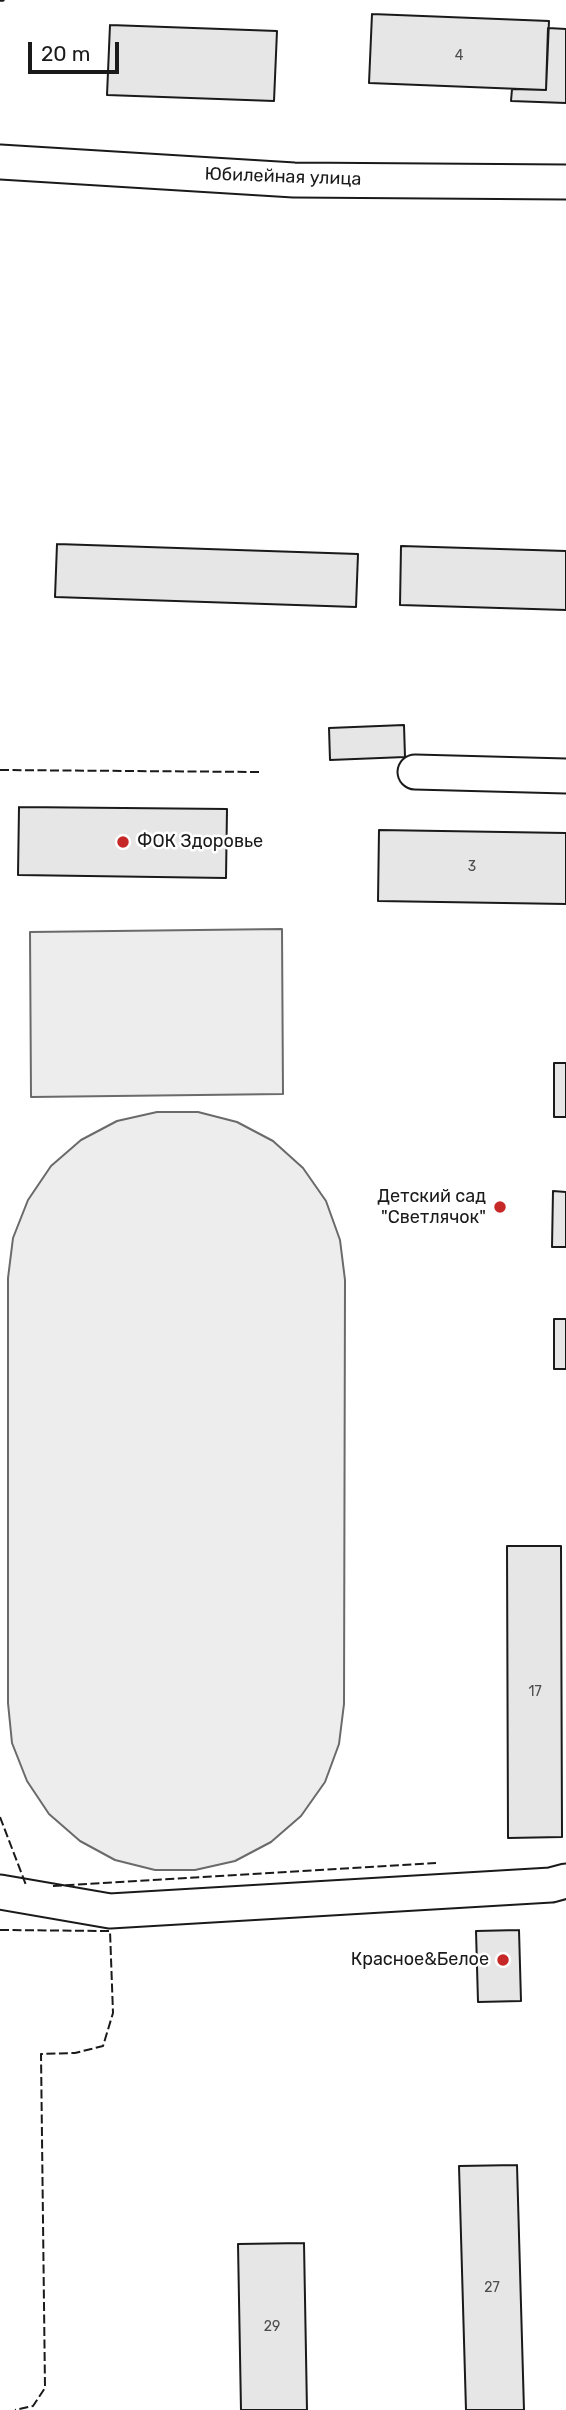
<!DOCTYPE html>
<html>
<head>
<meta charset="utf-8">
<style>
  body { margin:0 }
  #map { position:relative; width:566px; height:2410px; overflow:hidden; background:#fff; font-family:Rubik,sans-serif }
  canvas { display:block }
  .scale { position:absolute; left:28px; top:42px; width:91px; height:32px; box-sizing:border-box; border:4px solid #1a1a1a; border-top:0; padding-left:9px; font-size:21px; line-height:24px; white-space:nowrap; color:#1a1a1a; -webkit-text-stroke:5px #fff; paint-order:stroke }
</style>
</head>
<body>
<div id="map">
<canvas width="566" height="2410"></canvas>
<div class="scale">20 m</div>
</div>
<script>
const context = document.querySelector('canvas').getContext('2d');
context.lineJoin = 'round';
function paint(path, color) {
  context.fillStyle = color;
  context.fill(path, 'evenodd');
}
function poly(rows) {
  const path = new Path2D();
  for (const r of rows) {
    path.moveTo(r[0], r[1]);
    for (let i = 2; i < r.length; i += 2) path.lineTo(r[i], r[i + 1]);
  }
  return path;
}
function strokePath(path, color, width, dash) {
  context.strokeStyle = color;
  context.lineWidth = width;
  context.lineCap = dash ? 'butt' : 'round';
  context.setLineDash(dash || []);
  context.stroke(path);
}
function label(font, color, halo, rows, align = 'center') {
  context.font = font + ' Rubik,sans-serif';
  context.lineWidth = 5;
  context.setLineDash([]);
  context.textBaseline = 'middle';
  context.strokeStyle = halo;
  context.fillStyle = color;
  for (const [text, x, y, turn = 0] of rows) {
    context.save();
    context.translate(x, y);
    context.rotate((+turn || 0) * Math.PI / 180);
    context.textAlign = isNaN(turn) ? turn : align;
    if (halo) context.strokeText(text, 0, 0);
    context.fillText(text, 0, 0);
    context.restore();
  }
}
const green = poly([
  [282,929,283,1094,31,1097,30,932,282,929],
  [157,1112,198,1112,237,1122,273,1141,303,1168,326,1201,340,1240,345,1280,344,1704,339,1744,325,1782,301,1816,271,1842,235,1861,195,1870,155,1870,115,1860,80,1841,49,1814,27,1781,12,1743,8,1703,8,1278,13,1238,28,1200,51,1166,81,1140,117,1121,157,1112]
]);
const building = poly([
  [372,14,549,21,546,90,369,83,372,14],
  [110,25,277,31,274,101,107,95,110,25],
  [548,28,566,29,566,103,511,101,512,89,546,90,548,28],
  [57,544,358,554,356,607,55,597,57,544],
  [401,546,566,551,566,610,400,605,401,546],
  [404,725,405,757,330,760,329,728,404,725],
  [19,807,227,809,226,878,18,875,19,807],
  [379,830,566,833,566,904,378,901,379,830],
  [554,1063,566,1063,566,1117,554,1117,554,1063],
  [553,1191,566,1192,566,1247,552,1247,553,1191],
  [554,1319,566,1319,566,1369,554,1369,554,1319],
  [507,1546,561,1546,562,1837,508,1838,507,1546],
  [519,1930,521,2001,478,2002,476,1931,519,1930],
  [517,2165,524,2410,466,2410,459,2166,517,2165],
  [304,2243,307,2410,241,2410,238,2244,304,2243]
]);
const minor = poly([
  [0,162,294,180,566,182],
  [415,772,566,776],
  [0,1892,110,1911,551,1885,566,1881]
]);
const fence = poly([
  [0,770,260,772],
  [0,1817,26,1885],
  [53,1886,436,1863],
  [0,1930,110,1931,113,2013,103,2046,75,2053,41,2054,45,2388,33,2406,15,2410]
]);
const wall = poly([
  [0,0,3,0]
]);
const markers = [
  [123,842,7,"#c62828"],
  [500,1207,7,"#c62828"],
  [503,1960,7,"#c62828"]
];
const numberNames = [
  ["4",459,56],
  ["3",472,867],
  ["17",535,1692],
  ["27",492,2288],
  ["29",272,2327]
];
const streetNames = [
  ["Юбилейная улица",283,177,2]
];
const poiNames = [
  ["ФОК Здоровье",137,842,"left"],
  ["Детский сад",486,1197],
  ["\"Светлячок\"",486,1218],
  ["Красное&Белое",489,1960]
];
paint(green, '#ededed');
strokePath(green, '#6a6a6a', 2);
paint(building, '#e6e6e6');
strokePath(building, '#1a1a1a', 2);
strokePath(minor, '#1a1a1a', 37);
strokePath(minor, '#fff', 33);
strokePath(fence, '#1a1a1a', 2, [9, 3.5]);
strokePath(wall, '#1a1a1a', 3.5);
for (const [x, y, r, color] of markers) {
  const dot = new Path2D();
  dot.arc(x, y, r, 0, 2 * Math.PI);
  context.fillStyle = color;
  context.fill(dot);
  strokePath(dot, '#fff', 2.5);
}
label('14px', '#4d4d4d', null, numberNames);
label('18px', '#1a1a1a', '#fff', streetNames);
label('18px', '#1a1a1a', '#fff', poiNames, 'right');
</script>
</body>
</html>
